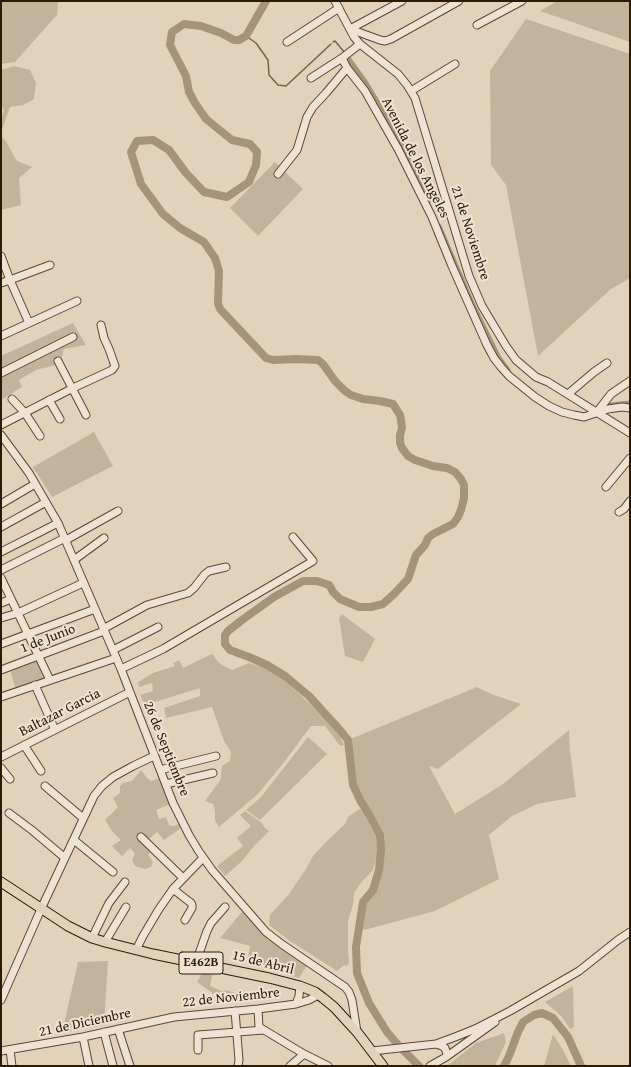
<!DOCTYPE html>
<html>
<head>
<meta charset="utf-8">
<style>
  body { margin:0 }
  #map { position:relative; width:631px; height:1067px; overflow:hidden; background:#e3d2bb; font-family:"Gentium Book Plus",serif }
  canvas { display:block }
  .frame { position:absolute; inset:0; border:2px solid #2d1a03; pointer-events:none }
</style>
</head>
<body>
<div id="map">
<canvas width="631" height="1067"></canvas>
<div class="frame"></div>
</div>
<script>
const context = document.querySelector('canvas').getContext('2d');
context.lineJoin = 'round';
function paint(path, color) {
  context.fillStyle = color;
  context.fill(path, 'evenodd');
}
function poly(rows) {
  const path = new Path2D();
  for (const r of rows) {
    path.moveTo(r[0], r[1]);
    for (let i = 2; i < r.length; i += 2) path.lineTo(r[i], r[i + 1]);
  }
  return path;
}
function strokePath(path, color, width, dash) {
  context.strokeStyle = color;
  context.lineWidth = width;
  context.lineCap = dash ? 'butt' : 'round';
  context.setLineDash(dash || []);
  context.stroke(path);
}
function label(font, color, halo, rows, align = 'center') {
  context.font = font + ' "Gentium Book Plus",serif';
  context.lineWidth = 4;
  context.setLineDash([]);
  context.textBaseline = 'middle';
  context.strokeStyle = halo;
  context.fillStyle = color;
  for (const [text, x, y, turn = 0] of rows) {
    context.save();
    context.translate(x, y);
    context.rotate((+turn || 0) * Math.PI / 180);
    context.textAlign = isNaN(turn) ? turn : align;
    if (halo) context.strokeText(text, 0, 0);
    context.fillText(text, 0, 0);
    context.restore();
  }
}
const green = poly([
  [1,1,58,1,57,15,15,62,1,64],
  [557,1,630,1,630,42,540,11],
  [526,19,630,54,630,278,611,289,538,356,506,185,491,165,490,71],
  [14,66,30,70,36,83,34,99,23,105,10,107,1,133,1,120,4,110,1,105,1,70],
  [1,136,5,140,17,161,32,167,19,178,21,205,1,210],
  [275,162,303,189,258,236,230,208],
  [73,323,86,345,64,349,60,364,36,370,19,380,22,387,1,400,1,356],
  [94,432,113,466,52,497,33,467],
  [342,614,375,639,363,662,345,656,339,618],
  [212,654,220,664,232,670,249,663,262,667,280,676,336,728,344,745,340,746,325,726,311,726,285,761,258,794,219,827,215,820,215,811,213,804,205,801,221,779,222,766,230,761,231,752,224,741,212,707,166,718,164,708,200,696,200,688,145,705,140,695,153,691,152,683,139,687,138,682,153,673,175,666,173,663,179,660,183,668],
  [36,659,46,679,16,690,10,670],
  [477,687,491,694,521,704,438,769,429,766,455,814,503,784,569,730,570,751,576,797,537,804,512,816,489,835,499,879,435,911,364,930,358,927,363,902,373,890,378,873,381,850,380,835,369,814,357,793,350,765,348,740],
  [308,737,327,754,260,820,246,810,261,797],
  [141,770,147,778,151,781,160,778,171,804,156,810,159,819,166,817,169,825,173,826,179,824,181,828,164,840,157,832,149,839,154,847,148,855,153,862,151,867,145,869,135,866,132,860,135,853,130,848,122,856,112,846,121,840,112,831,105,820,118,807,113,798,120,793,120,786,123,783,132,781],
  [359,809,364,811,376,834,378,853,373,870,360,884,354,893,353,905,348,921,348,951,349,963,347,966,344,965,337,971,290,941,269,925,270,915,289,894,306,869,313,856,327,841,345,824,348,817],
  [245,811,262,823,265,828,269,831,254,846,242,861,225,876,217,866,243,846,237,838,251,826,240,815],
  [246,907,271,933,310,961,299,978,247,963,250,946,220,938],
  [108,961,104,1025,62,1033,78,962],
  [204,970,213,973,210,986,222,991,225,990,236,993,225,1002,197,982],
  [573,986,574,1027,570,1029,562,1017,545,1002],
  [504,1033,506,1042,495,1066,447,1066,476,1043],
  [553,1034,564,1052,571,1066,544,1066]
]);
const stream = poly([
  [246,36,256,43,268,60,269,75,278,85,286,86,331,44],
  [333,42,335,41,345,53]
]);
const canal = poly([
  [348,58,366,83,401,142,428,202],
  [439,226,472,303,499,358,508,370],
  [601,408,611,405,630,403]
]);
const river = poly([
  [266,1,246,36,239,40,234,40,221,33,201,26,184,24,172,32,170,45,186,76,189,92,195,103,206,119,232,140,250,144,257,152,256,165,249,182,227,197,204,192,186,173,169,150,153,140,137,141,131,152,141,184,163,214,180,228,204,242,215,258,219,271,218,303,220,309,266,358,273,360,296,359,318,360,323,364,335,381,345,391,351,395,363,399,380,401,393,404,400,415,401,420,402,428,400,435,400,443,402,448,408,456,415,460,433,466,447,468,455,472,461,479,464,485,464,498,461,510,458,517,453,524,433,534,428,538,425,545,416,555,408,579,394,594,383,604,371,607,359,607,340,599,333,592,331,588,329,585,317,581,303,581,274,597,242,620,228,631,225,635,225,644,230,650,249,657,267,665,285,676,309,696,339,729,348,740,353,785,361,802,369,814,380,835,381,850,379,870,373,890,363,902,356,947,357,973,369,1003,387,1032,399,1046,419,1066],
  [504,1066,509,1056,518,1032,523,1022,534,1015,542,1013,553,1018,568,1037,581,1066]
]);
const minor = poly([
  [335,1,354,37,360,44,398,74,407,85,415,98,469,276,482,306,506,346,516,360,536,377,548,382,630,433],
  [477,25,522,1],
  [350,29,380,40,385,41,391,39,459,1],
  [350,29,402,1],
  [287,42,339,8],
  [342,58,347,68,365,91,398,149,432,217,452,266,487,345,494,358,501,367,509,376,535,397,549,406,562,412,574,415,584,417,608,409,622,407,630,408],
  [311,78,342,58,360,44],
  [411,91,455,64],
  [278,174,297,150,307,117,313,107,326,93,347,68],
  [1,256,10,280,1,283],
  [29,323,10,280,50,265],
  [1,336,77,301],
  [58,361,86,415],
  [1,373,73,337],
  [568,394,594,372,607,363],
  [12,399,25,413,40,436],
  [49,400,60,419],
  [597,412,611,394,630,381],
  [1,425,73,388,112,370,115,366,109,349,104,338,101,325],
  [1,435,29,473,58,523,121,669,173,803,189,835,198,850,212,870,266,932,283,945,345,987,349,992,352,1000,357,1032],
  [606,487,630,458],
  [1,504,35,484],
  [619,512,624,509,630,501],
  [1,527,46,502],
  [66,540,118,511],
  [1,552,58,523],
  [74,560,104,538],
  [1,570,65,538],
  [1,578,50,680],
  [1,603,11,599],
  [1,618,18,613,83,583],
  [103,629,147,605,188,593,194,588,205,574,209,571,226,567],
  [1,644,95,609],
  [113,650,158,627],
  [121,669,163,649,313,561,293,537],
  [1,670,104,631],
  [35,685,55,730],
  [1,697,116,658],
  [24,745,41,771],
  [1,757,130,692],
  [1,768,10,779],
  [160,770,216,756],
  [166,784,213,773],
  [45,786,83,818],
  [9,813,33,831,65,858],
  [141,837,183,878],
  [74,840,113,872],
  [173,889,191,903,192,905,192,908,185,920],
  [92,938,109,903,125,882],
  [105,942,126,907],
  [136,950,143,936,159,909,173,889,203,858],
  [196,962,207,931,211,923,225,907],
  [1,1000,41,909,94,796,102,786,113,777,133,766,154,756],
  [296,1004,309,1000,318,995],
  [258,1009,259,1027,304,1054,328,1066],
  [235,1011,239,1060,238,1066],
  [118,1029,130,1066],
  [104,1032,113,1066],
  [83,1037,89,1066],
  [436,1044,442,1046,445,1048,447,1054,446,1057],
  [10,1050,12,1066],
  [198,1050,198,1035,264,1030],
  [1,1051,83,1037,174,1017,258,1009,296,1004,299,996,300,986],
  [372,1051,436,1044,455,1037,475,1029,510,1011,579,971,618,940,630,932],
  [290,1066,304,1054],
  [430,1066,446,1057,495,1022]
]);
const major = poly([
  [1,882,68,926,92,938,105,942,153,954,269,978,300,986,315,992,323,998,334,1007,357,1032,383,1066]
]);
const shields = [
  [201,963,44]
];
const shieldNames = [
  ["E462B",201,963]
];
const streetNames = [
  ["Avenida de los Angeles",415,158,63],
  ["21 de Noviembre",470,233,72],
  ["1 de Junio",48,639,-21],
  ["Baltazar Garcia",60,713,-27],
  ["26 de Septiembre",166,749,68],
  ["15 de Abril",263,963,14],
  ["22 de Noviembre",231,998,-6],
  ["21 de Diciembre",85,1023,-12]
];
paint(green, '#c4b39c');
strokePath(stream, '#75634c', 1.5);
strokePath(canal, '#a5937c', 5);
strokePath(river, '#a5937c', 8);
strokePath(minor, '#5a4831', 9);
strokePath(major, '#2d1a03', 11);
strokePath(minor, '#ede2d3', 7);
strokePath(major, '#e3d2bb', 9);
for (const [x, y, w] of shields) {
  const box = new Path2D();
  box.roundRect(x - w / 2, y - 11, w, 22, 3);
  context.fillStyle = '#ede2d3';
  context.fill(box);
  strokePath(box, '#2d1a03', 1);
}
label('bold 13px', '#2d1a03', null, shieldNames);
label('14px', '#2d1a03', '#ede2d3', streetNames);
</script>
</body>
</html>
